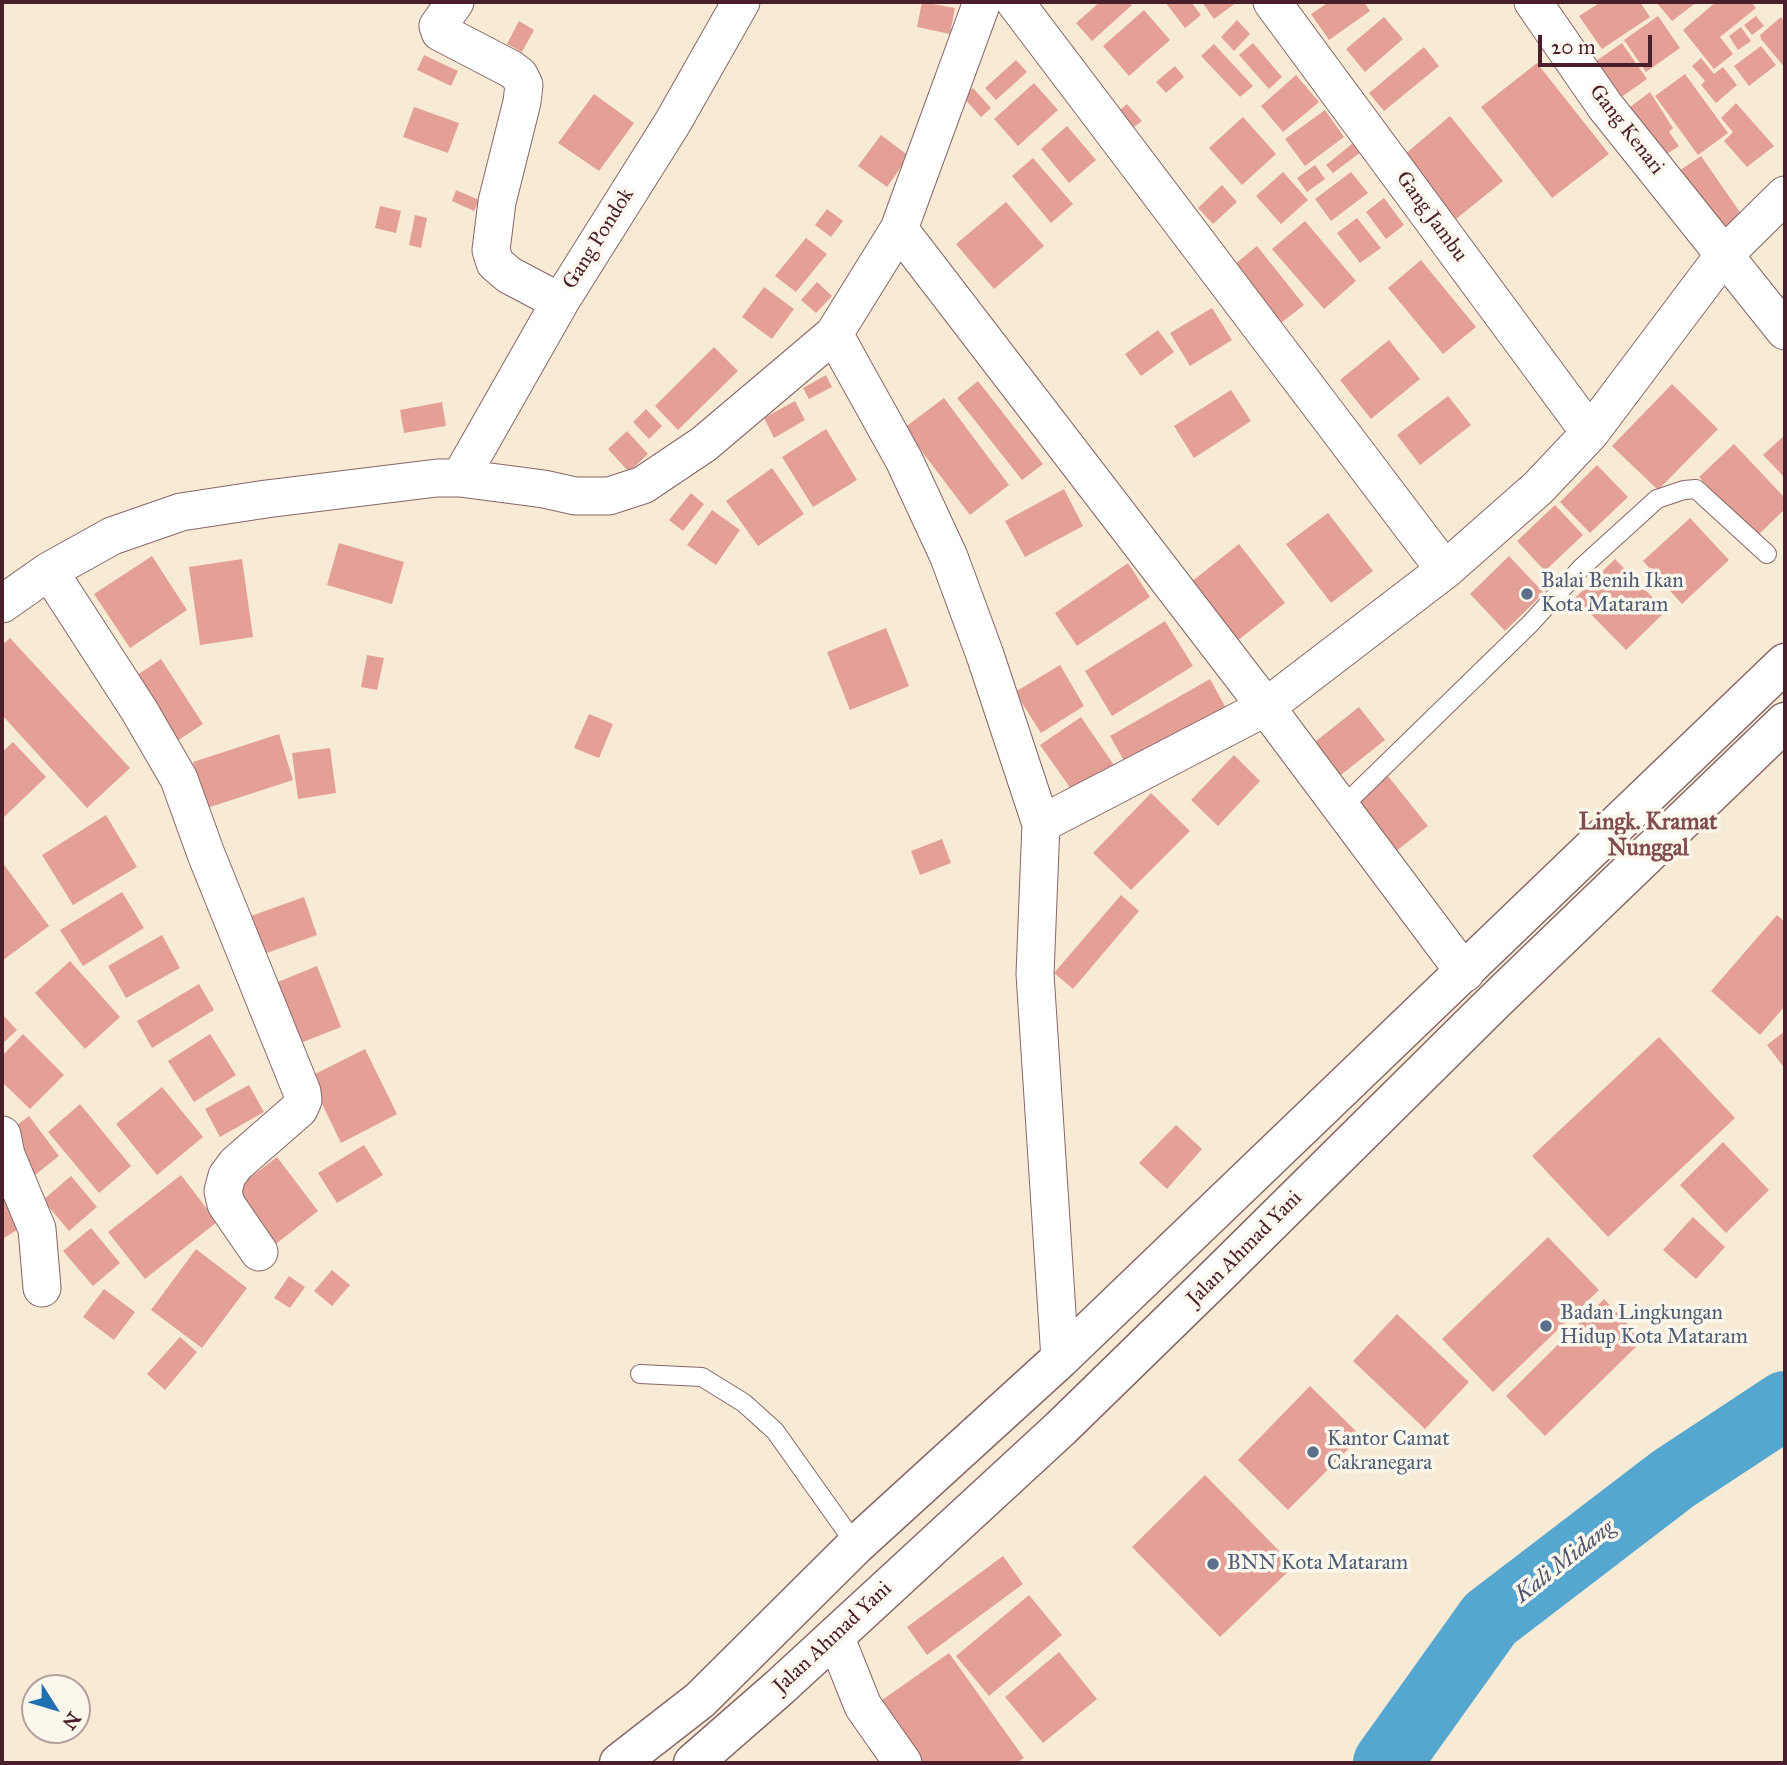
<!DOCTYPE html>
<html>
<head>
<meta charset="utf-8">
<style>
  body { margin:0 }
  #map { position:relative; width:1787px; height:1765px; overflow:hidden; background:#f7ebd6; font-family:"IM FELL Great Primer",serif }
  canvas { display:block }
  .frame { position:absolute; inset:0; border:4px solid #4a1f2b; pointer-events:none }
  .north { position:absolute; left:21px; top:1674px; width:70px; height:70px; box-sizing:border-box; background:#fbf7ec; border:2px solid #b4a19f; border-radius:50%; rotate:127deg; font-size:19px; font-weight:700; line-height:28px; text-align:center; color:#4a1f2b }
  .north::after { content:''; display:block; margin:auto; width:24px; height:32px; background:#1f6fb2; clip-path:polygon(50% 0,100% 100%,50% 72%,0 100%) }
  .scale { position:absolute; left:1538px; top:35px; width:114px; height:32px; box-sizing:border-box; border:4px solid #4a1f2b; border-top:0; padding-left:9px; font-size:21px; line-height:24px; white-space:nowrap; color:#4a1f2b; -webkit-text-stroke:5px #fbf7ec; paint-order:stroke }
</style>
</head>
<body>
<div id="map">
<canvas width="1787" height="1765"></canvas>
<div class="frame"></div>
<div class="north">N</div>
<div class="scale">20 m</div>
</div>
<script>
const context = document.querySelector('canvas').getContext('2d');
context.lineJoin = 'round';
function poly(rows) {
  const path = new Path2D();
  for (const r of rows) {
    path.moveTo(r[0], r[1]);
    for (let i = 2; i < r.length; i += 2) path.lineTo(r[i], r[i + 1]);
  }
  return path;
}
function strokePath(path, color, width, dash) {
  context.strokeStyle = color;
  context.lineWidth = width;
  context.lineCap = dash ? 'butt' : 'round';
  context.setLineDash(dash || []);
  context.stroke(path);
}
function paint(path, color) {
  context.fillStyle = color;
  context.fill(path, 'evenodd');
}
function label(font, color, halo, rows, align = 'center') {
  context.font = font + ' "IM FELL Great Primer",serif';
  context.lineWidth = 7;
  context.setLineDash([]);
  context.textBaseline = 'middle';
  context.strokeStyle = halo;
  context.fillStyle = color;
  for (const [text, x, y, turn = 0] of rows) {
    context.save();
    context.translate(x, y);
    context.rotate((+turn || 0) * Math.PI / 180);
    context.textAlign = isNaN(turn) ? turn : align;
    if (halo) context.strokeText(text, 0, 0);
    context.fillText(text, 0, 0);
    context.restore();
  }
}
const river = poly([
  [1387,1763,1490,1619,1673,1479,1785,1405]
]);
const building = poly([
  [922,2,955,8,950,34,917,27],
  [1100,2,1128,2,1132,5,1092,41,1076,23],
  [1165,2,1191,2,1201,15,1185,28],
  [1202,2,1237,2,1214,19],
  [1329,2,1364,2,1370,11,1329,40,1311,14],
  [1601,2,1640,2,1650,17,1602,49,1579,16],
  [1656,2,1697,2,1672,21],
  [1716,2,1751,2,1756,8,1720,37,1733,54,1714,69,1683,30],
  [1144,10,1170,40,1129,76,1103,46],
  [1658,16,1680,48,1646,72,1624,40],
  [1756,16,1764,26,1752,35,1744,25],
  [1384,17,1403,39,1365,72,1346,49],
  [1781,17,1785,23,1785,68,1761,39,1760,35],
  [1237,20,1250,34,1234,51,1221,37],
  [519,21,534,30,522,52,507,44],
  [1741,27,1751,41,1738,50,1729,36],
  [1253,43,1282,77,1269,89,1239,55],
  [1622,43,1647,79,1610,105,1586,68],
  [1214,44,1253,86,1240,97,1201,56],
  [1761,46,1776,65,1749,86,1734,66],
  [1424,47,1439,66,1384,111,1369,93],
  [424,55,458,71,451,86,417,70],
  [1701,58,1714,74,1723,67,1737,85,1716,103,1701,85,1705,81,1692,66],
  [1016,60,1027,72,996,100,985,88],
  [1537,63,1609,154,1552,198,1481,107],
  [1175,66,1184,77,1166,93,1156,82],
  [1685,74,1728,133,1698,155,1655,96],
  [1296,75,1319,102,1283,132,1261,106],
  [1034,83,1058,110,1018,146,994,119],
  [973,88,991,108,981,117,963,97],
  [1650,92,1673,128,1669,132,1679,146,1661,158,1617,117],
  [594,94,634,123,599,171,558,143],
  [1736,103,1774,146,1747,167,1724,141,1733,132,1721,118],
  [1127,104,1142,121,1134,127,1120,110],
  [414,107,459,123,448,153,403,137],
  [1325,110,1344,137,1305,166,1285,139],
  [1450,116,1503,181,1456,219,1404,155],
  [1243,117,1276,154,1242,185,1209,148],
  [1067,126,1096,160,1069,183,1041,149],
  [881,135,909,156,887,187,858,166],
  [1353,143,1361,152,1333,173,1326,165],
  [1701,156,1744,218,1714,239,1670,177],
  [1033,158,1073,204,1051,223,1012,176],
  [1315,165,1325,179,1307,192,1297,178],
  [1283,172,1308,200,1281,224,1256,196],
  [1351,172,1368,193,1331,221,1315,199],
  [1222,185,1237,202,1213,224,1198,208],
  [456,190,479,200,474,211,452,201],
  [1384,198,1404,225,1386,239,1366,212],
  [1006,202,1044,246,994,289,956,244],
  [380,206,401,211,396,233,375,228],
  [827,209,843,221,831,237,815,225],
  [415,215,427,218,421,248,409,245],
  [1357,218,1381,248,1360,263,1337,233],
  [1305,221,1356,281,1324,309,1272,249],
  [806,238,827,254,796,292,775,276],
  [1257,246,1304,305,1281,323,1234,265],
  [1421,260,1476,327,1443,354,1388,288],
  [817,282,832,296,816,313,801,300],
  [764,287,794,309,772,339,742,317],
  [1212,308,1232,340,1190,366,1170,333],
  [1158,330,1174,352,1141,376,1125,354],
  [1389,340,1420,379,1371,419,1340,380],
  [714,347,738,371,678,430,655,406],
  [826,375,832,387,809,399,803,388],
  [978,381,1043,464,1022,480,957,398],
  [1672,384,1718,429,1658,490,1612,446],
  [1231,390,1251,421,1194,458,1174,426],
  [1448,396,1471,425,1420,465,1397,435],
  [944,398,1009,485,970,515,904,428],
  [795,401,805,420,774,438,764,418],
  [442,402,446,426,404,433,400,410],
  [646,409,662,426,649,439,633,422],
  [826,429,857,480,813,507,782,457],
  [627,431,648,454,629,472,608,449],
  [1785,435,1785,478,1763,455],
  [1734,444,1785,498,1785,509,1755,538,1699,477],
  [1597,465,1628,497,1590,533,1560,502],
  [772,468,804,514,758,546,726,501],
  [1064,489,1083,526,1025,557,1005,521],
  [691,493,704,504,683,531,669,520],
  [1555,505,1583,535,1545,571,1517,541],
  [712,510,740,530,716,565,687,545],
  [1328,513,1373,571,1331,603,1286,544],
  [1690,518,1729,560,1682,604,1643,561],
  [339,543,404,562,392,604,327,585],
  [1239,544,1285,603,1227,649,1181,590],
  [152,556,187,610,130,648,94,594],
  [1509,556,1544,593,1505,631,1470,594],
  [242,559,253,637,200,645,189,567],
  [1615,559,1666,611,1626,650,1575,598],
  [1128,563,1150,597,1077,646,1055,613],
  [1165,621,1193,666,1112,716,1085,671],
  [886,628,909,686,850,710,827,652],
  [10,638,130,768,87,808,2,715,2,645],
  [367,655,384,658,377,690,361,687],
  [161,659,203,724,174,743,133,678],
  [1060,665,1084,706,1041,733,1015,692],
  [1210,679,1227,710,1127,766,1110,736],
  [1359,707,1385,740,1332,782,1306,749],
  [589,714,613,724,599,758,574,748],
  [1081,717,1118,771,1078,799,1040,745],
  [279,734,293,780,207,808,193,762],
  [13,742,46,777,2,819,2,752],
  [330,748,336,793,298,799,292,753],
  [1234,755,1260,781,1218,826,1191,800],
  [1388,776,1428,826,1395,852,1356,802],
  [1151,793,1190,831,1131,890,1093,853],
  [106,815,137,867,73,905,42,855],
  [942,839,951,863,920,875,911,851],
  [2,862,49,926,2,961],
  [122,892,144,928,83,966,60,930],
  [1121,895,1139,911,1073,989,1054,973],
  [304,897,317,935,250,959,237,921],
  [1777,915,1785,922,1785,1006,1760,1035,1711,991],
  [162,935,180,968,126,998,108,966],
  [70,961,120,1017,85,1049,35,993],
  [317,966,341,1027,293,1046,268,986],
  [199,984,214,1010,152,1048,137,1021],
  [2,1014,17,1030,2,1044],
  [1785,1031,1785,1069,1767,1045],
  [23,1034,64,1075,30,1109,2,1082,2,1056],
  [210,1034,236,1075,194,1102,168,1061],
  [1659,1037,1735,1118,1608,1237,1532,1156],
  [365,1049,397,1114,341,1143,309,1077],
  [249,1085,264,1112,220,1137,205,1109],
  [162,1087,203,1137,157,1175,116,1124],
  [80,1104,131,1166,99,1193,48,1132],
  [29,1116,59,1156,35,1175,4,1135],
  [1176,1125,1202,1149,1167,1189,1139,1163],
  [1723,1142,1769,1190,1726,1233,1680,1185],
  [364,1145,383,1175,337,1203,318,1173],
  [277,1157,318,1211,272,1247,230,1193],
  [181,1175,217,1222,145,1279,108,1232],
  [71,1176,97,1207,69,1231,43,1200],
  [11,1189,29,1223,2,1239,2,1194],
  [1693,1217,1725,1247,1696,1279,1663,1250],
  [91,1228,120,1263,93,1286,63,1251],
  [1548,1237,1599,1290,1493,1392,1442,1339],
  [196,1249,247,1288,202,1348,151,1310],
  [332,1270,350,1285,332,1306,314,1291],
  [289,1276,305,1287,290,1308,274,1298],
  [104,1289,135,1312,114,1340,83,1317],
  [1604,1299,1643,1340,1545,1436,1506,1396],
  [1397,1314,1469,1382,1425,1429,1353,1361],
  [180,1337,197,1352,165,1390,147,1374],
  [1310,1386,1361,1436,1288,1510,1238,1460],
  [1205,1475,1294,1566,1220,1637,1132,1547],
  [1003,1556,1023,1584,927,1655,907,1627],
  [1029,1595,1062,1635,989,1696,956,1656],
  [1059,1652,1097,1699,1043,1743,1005,1697],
  [949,1653,1024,1758,1016,1763,921,1763,875,1705]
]);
const service = poly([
  [1341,808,1530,624,1581,568,1657,499,1684,490,1696,489,1767,554],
  [640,1374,702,1377,744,1403,775,1431,856,1545]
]);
const minor = poly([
  [455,2,438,26,440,32,511,69,519,75,524,85,522,102,497,202,491,250,495,263,509,275,560,302],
  [1015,2,1445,570],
  [1272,2,1590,433],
  [1533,2,1605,106,1785,331],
  [899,229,1266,707,1465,973],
  [834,334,904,460,949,557,985,655,1041,824,1035,974,1060,1359],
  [460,478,560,302,673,122,741,2],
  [49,571,139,710,179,779,206,854,302,1092,303,1100,299,1109,236,1164,227,1176,223,1191,226,1204,259,1252],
  [2,604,49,571,112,536,181,512,266,499,437,478,460,478,544,489,575,496,609,496,643,485,704,444,834,334,899,229,982,2],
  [1041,824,1266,707,1445,570,1538,488,1590,433,1724,255,1785,195],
  [2,1135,6,1155,37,1229,42,1288],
  [835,1636,863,1706,903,1763]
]);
const trunk = poly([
  [619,1763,700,1700,856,1545,1060,1359,1785,663],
  [693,1763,780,1687,1061,1428,1219,1274,1495,1001,1785,722]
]);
const markers = [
  [1527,594,7,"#5c6f8a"],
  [1546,1326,7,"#5c6f8a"],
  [1313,1452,7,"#5c6f8a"],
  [1213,1564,7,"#5c6f8a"]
];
const streetNames = [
  ["Gang Kenari",1626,130,52],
  ["Gang Jambu",1431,217,54],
  ["Gang Pondok",599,239,-58],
  ["Jalan Ahmad Yani",1245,1249,-45],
  ["Jalan Ahmad Yani",833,1638,-43]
];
const serviceNames = [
  ["Balai Benih Ikan",1541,582],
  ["Kota Mataram",1541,606],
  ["Badan Lingkungan",1560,1314],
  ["Hidup Kota Mataram",1560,1338],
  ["Kantor Camat",1327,1440],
  ["Cakranegara",1327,1464],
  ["BNN Kota Mataram",1227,1564]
];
const neighbourhoodNames = [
  ["Lingk. Kramat",1648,823],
  ["Nunggal",1648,849]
];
const waterNames = [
  ["Kali Midang",1565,1562,-38]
];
strokePath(river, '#55a7d0', 68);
paint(building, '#e4a097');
strokePath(service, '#876667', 20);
strokePath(minor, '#876667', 39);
strokePath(trunk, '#876667', 41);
strokePath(service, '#fff', 18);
strokePath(minor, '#fff', 37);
strokePath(trunk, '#fff', 38);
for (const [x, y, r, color] of markers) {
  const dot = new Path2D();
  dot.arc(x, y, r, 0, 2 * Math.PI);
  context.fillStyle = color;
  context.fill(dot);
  strokePath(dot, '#fbf7ec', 2.5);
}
label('21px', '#4a1f2b', '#fbf7ec', streetNames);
label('21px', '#4e5e75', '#fbf7ec', serviceNames, 'left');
label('bold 23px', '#804c51', '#fbf7ec', neighbourhoodNames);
label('italic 23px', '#4e556d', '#fbf7ec', waterNames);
</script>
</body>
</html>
